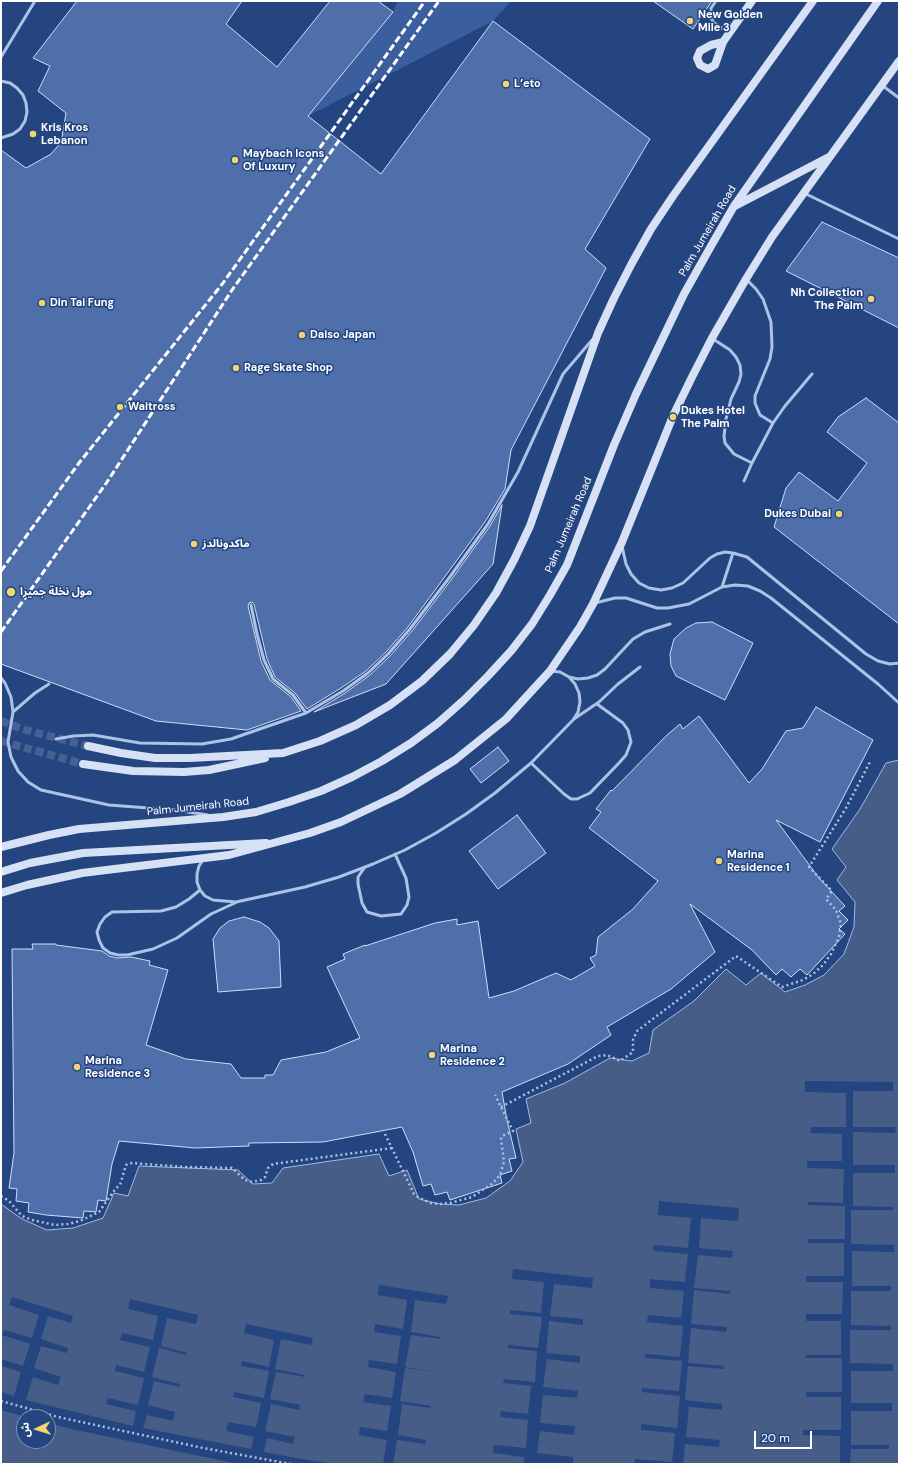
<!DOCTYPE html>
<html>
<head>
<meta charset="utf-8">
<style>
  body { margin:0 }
  #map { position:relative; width:900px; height:1465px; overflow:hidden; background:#254580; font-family:"DM Sans","Noto Sans Arabic",sans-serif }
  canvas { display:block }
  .frame { position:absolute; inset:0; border:2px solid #fff; pointer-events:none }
  .north { position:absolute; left:16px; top:1409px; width:40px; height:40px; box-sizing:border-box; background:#254580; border:1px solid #7c8fb3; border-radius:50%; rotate:266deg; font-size:11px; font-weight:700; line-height:16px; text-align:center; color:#fff }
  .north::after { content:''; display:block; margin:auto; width:14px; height:18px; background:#f0d671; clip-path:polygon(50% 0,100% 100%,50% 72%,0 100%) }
  .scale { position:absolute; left:754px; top:1431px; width:58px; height:18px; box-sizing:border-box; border:2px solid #fff; border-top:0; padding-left:5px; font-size:12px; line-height:14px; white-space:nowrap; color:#fff; -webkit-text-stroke:3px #254580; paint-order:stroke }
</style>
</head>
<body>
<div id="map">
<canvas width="900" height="1465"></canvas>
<div class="frame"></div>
<div class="north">ش</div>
<div class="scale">20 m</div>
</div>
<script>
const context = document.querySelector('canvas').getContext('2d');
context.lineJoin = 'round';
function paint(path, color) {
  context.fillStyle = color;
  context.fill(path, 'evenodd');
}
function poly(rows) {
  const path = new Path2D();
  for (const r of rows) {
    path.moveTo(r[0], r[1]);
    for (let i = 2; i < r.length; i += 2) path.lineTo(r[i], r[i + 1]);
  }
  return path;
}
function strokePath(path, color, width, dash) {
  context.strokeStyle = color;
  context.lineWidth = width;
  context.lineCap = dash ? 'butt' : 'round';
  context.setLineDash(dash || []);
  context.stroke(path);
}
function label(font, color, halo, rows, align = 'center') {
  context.font = font + ' "DM Sans","Noto Sans Arabic",sans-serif';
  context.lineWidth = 3;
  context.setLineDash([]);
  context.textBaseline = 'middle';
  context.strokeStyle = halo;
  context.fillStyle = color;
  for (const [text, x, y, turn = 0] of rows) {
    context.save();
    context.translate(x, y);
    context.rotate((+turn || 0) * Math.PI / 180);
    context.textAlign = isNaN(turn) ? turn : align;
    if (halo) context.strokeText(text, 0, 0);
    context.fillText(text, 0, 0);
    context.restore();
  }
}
const green = poly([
  [398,1,511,1,493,21,308,116,393,12]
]);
const water = poly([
  [899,760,899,1464,1,1464,1,1204,22,1219,47,1230,73,1228,103,1218,114,1193,128,1196,139,1166,238,1170,253,1184,272,1183,283,1168,379,1154,389,1176,407,1170,419,1199,440,1204,459,1205,486,1198,510,1181,523,1162,516,1129,531,1123,526,1099,565,1083,610,1058,632,1061,649,1053,653,1030,694,1001,726,969,746,985,761,973,785,992,805,985,824,975,844,954,854,927,855,902,837,880,846,867,832,849,860,809,886,763,899,760],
  [24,1417,48,1417,48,1441,24,1441,24,1417]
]);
const pier = poly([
  [805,1081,893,1082,893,1091,853,1091,853,1127,895,1127,896,1133,853,1132,853,1165,895,1165,895,1173,853,1173,853,1206,893,1207,893,1210,851,1210,851,1244,894,1245,894,1252,852,1251,852,1286,891,1286,891,1291,851,1291,851,1325,891,1326,891,1330,850,1330,850,1363,893,1364,893,1371,851,1371,851,1403,892,1403,892,1411,851,1411,851,1445,889,1445,889,1449,851,1449,850,1464,840,1464,840,1436,803,1435,803,1430,841,1430,841,1397,806,1397,806,1392,842,1392,842,1358,806,1358,806,1355,841,1355,841,1321,806,1321,806,1314,842,1314,843,1282,806,1282,806,1276,844,1276,844,1243,808,1243,808,1239,845,1239,845,1206,808,1205,808,1202,843,1203,844,1169,807,1168,807,1161,842,1161,842,1134,810,1133,811,1127,846,1127,846,1093,805,1092],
  [659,1201,739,1208,738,1221,701,1218,699,1248,733,1251,732,1258,698,1255,694,1288,730,1291,730,1294,694,1290,691,1324,727,1327,726,1332,691,1328,688,1363,724,1366,724,1369,688,1366,685,1400,722,1404,722,1410,689,1407,686,1437,720,1440,719,1447,685,1444,683,1464,634,1464,635,1459,672,1462,675,1433,641,1430,641,1424,677,1428,680,1396,642,1392,642,1388,679,1391,682,1361,645,1358,645,1354,680,1357,683,1326,647,1322,648,1315,681,1318,684,1291,650,1288,650,1279,685,1282,688,1254,653,1251,654,1245,688,1248,691,1218,658,1215],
  [513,1269,593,1278,592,1288,554,1284,550,1316,583,1319,583,1325,549,1321,546,1353,580,1356,580,1363,547,1359,543,1387,578,1391,577,1398,543,1395,540,1423,575,1426,574,1435,540,1431,537,1453,573,1457,573,1464,524,1464,524,1457,493,1453,494,1445,526,1448,528,1420,500,1417,501,1411,528,1414,531,1386,503,1383,504,1379,535,1382,537,1351,508,1348,508,1345,538,1348,542,1317,510,1314,510,1310,541,1313,544,1282,512,1279],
  [379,1285,448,1296,446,1304,415,1300,411,1332,440,1337,440,1339,411,1335,405,1367,436,1372,405,1368,400,1401,431,1406,431,1408,402,1404,398,1435,426,1440,425,1444,397,1440,393,1464,383,1464,387,1440,359,1435,360,1427,387,1431,391,1406,363,1402,365,1394,392,1398,396,1372,368,1367,369,1360,397,1364,401,1336,374,1332,375,1324,403,1329,407,1300,378,1295],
  [12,1297,73,1316,71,1323,48,1316,41,1339,68,1348,67,1353,41,1346,34,1368,61,1377,58,1385,33,1377,26,1400,133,1426,136,1411,106,1404,108,1398,138,1405,144,1378,115,1371,116,1365,144,1372,150,1347,120,1340,122,1333,153,1340,158,1316,128,1309,130,1299,198,1315,196,1324,167,1318,161,1346,187,1353,186,1355,159,1348,152,1377,180,1384,179,1387,154,1381,148,1405,175,1412,173,1421,147,1415,143,1428,251,1449,254,1437,226,1431,228,1422,256,1427,261,1403,233,1397,234,1392,264,1398,269,1371,241,1366,242,1361,269,1367,274,1340,244,1333,246,1324,313,1338,311,1345,281,1339,275,1369,305,1375,305,1377,276,1372,270,1399,300,1405,299,1410,271,1404,265,1431,295,1437,293,1444,267,1438,264,1452,301,1459,336,1464,238,1464,71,1429,48,1423,48,1417,26,1417,1,1410,1,1392,14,1396,21,1372,1,1366,1,1359,23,1366,30,1344,2,1335,4,1330,32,1338,39,1315,9,1305]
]);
const building = poly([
  [77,1,242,1,226,24,277,67,330,1,378,1,393,12,308,116,381,174,493,21,650,139,585,249,606,268,511,450,505,489,485,522,408,627,386,652,366,671,341,688,307,709,295,693,275,677,267,659,254,604,252,602,249,603,248,606,261,661,270,680,291,697,301,711,247,730,156,721,1,664,1,150,26,168,51,154,58,146,62,137,66,113,38,91,50,66,33,58,77,1],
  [653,1,712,1,693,29,653,1],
  [822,222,899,258,899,328,786,271,822,222],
  [866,398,899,423,899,624,774,527,786,488,799,472,838,501,867,463,827,432,838,417,866,398],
  [502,505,493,564,386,684,314,712,345,693,370,675,390,656,412,631,451,580,490,526,502,505],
  [712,622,753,643,725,700,676,676,671,666,670,654,674,639,686,628,696,623,712,622],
  [816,707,873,740,820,842,776,820,819,878,845,906,839,911,848,920,839,929,845,934,807,975,800,969,791,977,782,969,776,975,752,950,690,904,715,952,671,989,607,1027,611,1035,568,1064,502,1092,507,1120,516,1158,509,1159,512,1171,500,1175,502,1183,450,1200,447,1192,435,1195,431,1184,423,1186,413,1152,402,1127,323,1142,249,1143,249,1146,195,1148,119,1141,112,1164,106,1201,98,1200,96,1212,84,1211,83,1218,46,1215,28,1212,29,1203,16,1201,17,1189,9,1188,14,1153,12,949,33,949,32,944,56,944,56,945,102,951,109,956,117,958,131,957,150,961,149,965,168,970,146,1045,186,1059,231,1064,241,1078,265,1078,265,1075,273,1075,281,1060,326,1052,360,1038,327,967,345,959,343,954,365,945,365,946,435,923,457,919,457,925,478,921,489,998,514,991,556,973,571,980,595,966,590,958,596,955,598,937,633,909,658,881,589,828,601,812,596,809,611,790,612,791,667,735,680,724,683,729,699,716,749,783,762,769,786,731,803,728,816,707],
  [498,747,509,761,481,783,470,769,498,747],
  [517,815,546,853,498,889,469,851,517,815],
  [244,917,260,922,269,928,279,941,281,987,218,992,213,939,220,928,229,921,244,917]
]);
const secondaryTunnel = poly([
  [1,721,26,730,88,746],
  [1,741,83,764]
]);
const path = poly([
  [501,1107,598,1056,607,1055,620,1061,633,1052,633,1040,637,1031,736,956,782,987,803,980,813,974,823,965,831,954,839,937,841,924,836,910,826,899,832,891,809,867,846,808,871,760],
  [385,1134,414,1194,418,1197,430,1203,439,1204,450,1203,472,1197,493,1183,500,1175,504,1162,501,1139,502,1136,513,1131,495,1095],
  [1,1196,9,1201,22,1216,32,1220,55,1225,68,1224,80,1221,99,1212,116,1188,120,1185,126,1165,130,1163,186,1167,232,1168,245,1180,252,1182,261,1180,265,1177,268,1168,273,1164,392,1148],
  [1,1401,58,1417,203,1448,291,1464]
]);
const lane = poly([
  [716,1,711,8,711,18,714,23,728,32],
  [1,57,35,1],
  [1,81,10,83,17,88,23,95,26,103,27,112,25,121,20,129,13,134,1,138],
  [883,86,899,98],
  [804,193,899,239],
  [747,280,756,289,763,299,771,322,772,347,770,359,755,396,755,403,760,415,773,423],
  [713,339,730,350,736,357,740,365,741,374,739,382,731,399,726,419,724,436,725,443,734,454,752,463],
  [744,481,752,463,773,423,785,406,812,374],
  [622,546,626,564,631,574,639,583,649,588,661,590,672,588,683,583,710,558,717,554,725,552,733,553,747,557,866,654,878,661,890,664,899,663],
  [722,587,733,553],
  [595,603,615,598,626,598,657,608,668,608,689,604,722,587,735,585,748,586,760,591,771,598,878,684,899,703],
  [251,605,257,634,264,660,273,679,293,695,306,713],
  [569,677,578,679,588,678,597,675,605,669,633,639,645,632,670,624],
  [1,678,5,683,11,697,13,712,8,742,11,757,18,771,28,782,41,790,109,805,175,810,208,815],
  [13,712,35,693,49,684],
  [574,719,599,702,618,684,640,667],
  [56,739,73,736,93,735,140,743,202,744,231,739,306,713,343,691,368,673,388,654,410,629,449,578,488,524,518,472,563,374,592,340],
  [531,763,564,794,571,799,577,799,590,793,619,763,626,755,631,742,628,730,623,723,597,704],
  [203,860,199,866,197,874,197,882,200,890,205,896,213,900,236,902,305,887,339,877,373,864,405,850,436,833,466,814,495,793,531,763,573,720,578,712,580,702,579,693,575,684,569,677,560,672,550,671],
  [365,867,358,877,358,884,362,903,367,912,381,916,401,914,407,905,409,897,406,878,395,854],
  [200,890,189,899,176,907,161,911,112,912,105,917,100,924,97,932,99,940,103,948,110,953,118,955,127,955,153,949,177,938,211,914,235,903]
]);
const secondary = poly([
  [723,42,711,45,700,51,697,58,700,65,708,69,715,65,723,42,752,1],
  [735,206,829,157],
  [88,746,121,753,155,758,190,758,283,753,320,741,356,725,390,705,422,681,450,654,474,625,496,593,514,560,530,526,598,333,614,298,632,263,651,229,673,196,813,1],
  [83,764,133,771,184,772,209,770,265,758],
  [1,847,49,835,79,829,223,817,256,812,289,802,321,791,352,777,382,761,411,743,438,723,464,700,488,676,511,651,532,624,550,595,567,565,614,445,636,394,684,294,711,246,734,206,878,1],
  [1,872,30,863,83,853,266,843],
  [1,893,27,885,82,873,229,855,310,833,341,822,400,794,455,760,506,719,550,671,580,627,593,604,622,542,673,416,692,377,712,338,746,279,772,237,899,61]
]);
const rail = poly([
  [1,571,79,463,223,283,425,1],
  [1,632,107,482,232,290,439,1]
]);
const markers = [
  [690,21,4,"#f0d671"],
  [506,84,4,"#f0d671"],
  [33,134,4,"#f0d671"],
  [235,160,4,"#f0d671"],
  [871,299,4,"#f0d671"],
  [42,303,4,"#f0d671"],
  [302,335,4,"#f0d671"],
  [236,368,4,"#f0d671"],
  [120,407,4,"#f0d671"],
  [673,417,4,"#f0d671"],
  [839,514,4,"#f0d671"],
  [194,544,4,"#f0d671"],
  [11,592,5,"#f0d671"],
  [719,861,4,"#f0d671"],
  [432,1055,4,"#f0d671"],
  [77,1067,4,"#f0d671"]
];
const poiNames = [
  ["New Golden",698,15],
  ["Mile 3",698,28],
  ["L’eto",514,84],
  ["Kris Kros",41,128],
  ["Lebanon",41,141],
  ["Maybach Icons",243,154],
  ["Of Luxury",243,167],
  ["Nh Collection",863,293,"right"],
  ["The Palm",863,306,"right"],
  ["Din Tai Fung",50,303],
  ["Daiso Japan",310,335],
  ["Rage Skate Shop",244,368],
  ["Waitross",128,407],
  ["Dukes Hotel",681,411],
  ["The Palm",681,424],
  ["Dukes Dubai",831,514,"right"],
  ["ماكدونالدز",202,544],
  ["مول نخلة جميرا",20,592],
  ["Marina",727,855],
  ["Residence 1",727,868],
  ["Marina",440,1049],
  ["Residence 2",440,1062],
  ["Marina",85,1061],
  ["Residence 3",85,1074]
];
const streetNames = [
  ["Palm Jumeirah Road",708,231,-60],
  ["Palm Jumeirah Road",569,525,-67],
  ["Palm Jumeirah Road",198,807,-6]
];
paint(green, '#3a5e9e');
paint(water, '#465d88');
strokePath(water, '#a1bbe7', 1);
paint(pier, '#254580');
paint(building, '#4e6fa9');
strokePath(building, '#cfddf5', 1);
strokePath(secondaryTunnel, '#466193', 8, [8, 4]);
strokePath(path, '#acc2e6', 2.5, [2, 3]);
strokePath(lane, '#acc2e6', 3);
strokePath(secondary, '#d6e1f6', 8);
strokePath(rail, '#fff', 3, [7, 3]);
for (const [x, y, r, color] of markers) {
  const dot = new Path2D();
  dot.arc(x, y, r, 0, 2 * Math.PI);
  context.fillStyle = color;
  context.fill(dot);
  strokePath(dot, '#254580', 1.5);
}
label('bold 11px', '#fff', '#254580', poiNames, 'left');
label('11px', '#fff', '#254580', streetNames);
</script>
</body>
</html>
